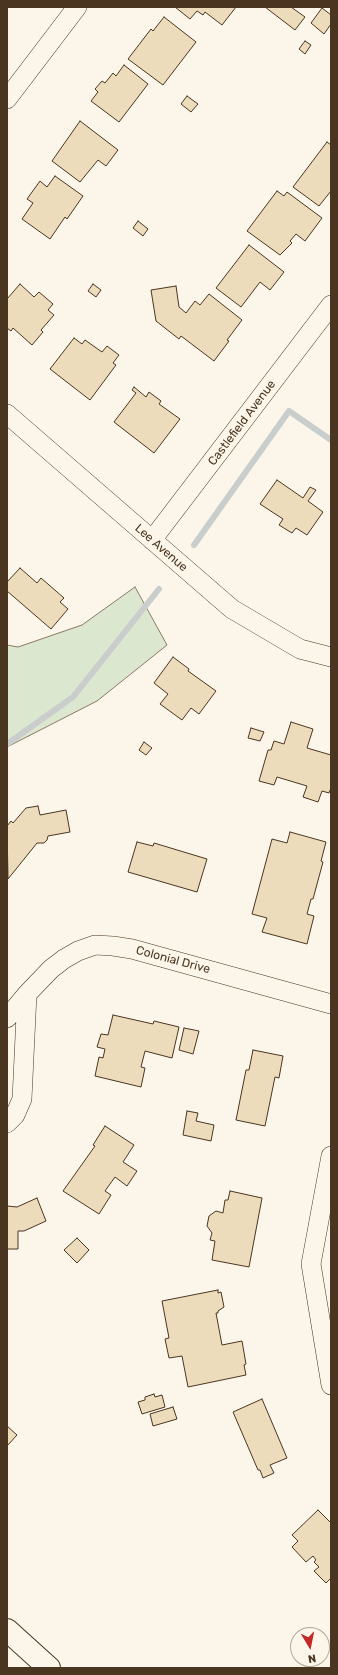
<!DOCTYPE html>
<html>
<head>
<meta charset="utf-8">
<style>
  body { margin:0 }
  #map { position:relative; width:338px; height:1675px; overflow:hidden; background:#fbf6e9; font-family:Rubik,sans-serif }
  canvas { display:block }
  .frame { position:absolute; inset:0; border:8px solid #4a3520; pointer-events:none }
  .north { position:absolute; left:290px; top:1627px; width:40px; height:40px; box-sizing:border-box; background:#fbf6e9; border:1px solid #b4a999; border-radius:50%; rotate:170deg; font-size:11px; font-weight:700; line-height:16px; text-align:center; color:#4a3520 }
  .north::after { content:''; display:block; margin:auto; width:14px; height:18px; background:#c62828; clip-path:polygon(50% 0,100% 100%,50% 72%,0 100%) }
</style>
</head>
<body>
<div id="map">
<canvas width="338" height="1675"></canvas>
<div class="frame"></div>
<div class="north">N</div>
</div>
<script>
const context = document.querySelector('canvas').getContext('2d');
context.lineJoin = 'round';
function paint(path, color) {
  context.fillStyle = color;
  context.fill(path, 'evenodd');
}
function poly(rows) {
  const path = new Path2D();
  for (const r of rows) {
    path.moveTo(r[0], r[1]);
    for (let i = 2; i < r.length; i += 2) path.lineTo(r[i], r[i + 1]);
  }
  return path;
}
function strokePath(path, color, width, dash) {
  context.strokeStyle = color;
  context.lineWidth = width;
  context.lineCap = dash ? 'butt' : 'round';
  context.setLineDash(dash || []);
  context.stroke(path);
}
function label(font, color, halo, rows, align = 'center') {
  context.font = font + ' Rubik,sans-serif';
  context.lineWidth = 3;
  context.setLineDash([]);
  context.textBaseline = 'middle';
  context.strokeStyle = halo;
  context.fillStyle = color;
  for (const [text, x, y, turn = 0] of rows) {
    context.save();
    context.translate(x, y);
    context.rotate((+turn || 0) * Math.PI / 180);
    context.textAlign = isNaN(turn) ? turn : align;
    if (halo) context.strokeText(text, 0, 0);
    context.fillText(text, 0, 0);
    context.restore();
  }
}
const green = poly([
  [135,587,167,645,97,701,7,747,7,645,18,647,82,625,135,587]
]);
const stream = poly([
  [194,545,289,411,331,440],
  [7,744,73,697,159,589]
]);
const building = poly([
  [175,7,236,7,222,25,205,12,203,15,197,11,190,19,175,7],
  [265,7,291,7,305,17,295,30,265,7],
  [322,8,331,15,331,24,324,34,311,23,322,8],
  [164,17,196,42,163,85,128,59,151,29,153,31,164,17],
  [305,41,311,45,305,54,299,49,305,41],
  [124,65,148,84,119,122,91,101,98,92,95,89,102,81,105,83,113,73,116,76,124,65],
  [187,96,198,104,191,112,181,104,187,96],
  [80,121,118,150,106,166,98,160,80,182,52,161,80,121],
  [327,142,331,145,331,191,319,206,293,187,327,142],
  [55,176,83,196,67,219,65,217,50,239,22,219,33,203,27,199,40,181,47,187,55,176],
  [277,191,284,196,287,192,322,218,305,241,296,234,290,241,292,243,280,255,247,231,277,191],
  [138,221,148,229,143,236,133,228,138,221],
  [249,245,284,272,270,290,260,282,241,307,216,288,249,245],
  [20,284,34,297,39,292,53,304,48,310,54,315,41,330,43,332,32,345,13,328,11,331,7,328,7,299,20,284],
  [93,284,101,290,96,297,88,291,93,284],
  [176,286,179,307,186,313,195,301,200,305,209,294,242,320,227,340,229,341,214,361,181,336,179,339,156,321,151,290,176,286],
  [74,338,82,344,85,340,102,352,107,346,119,355,113,363,116,365,90,400,50,369,74,338],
  [134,387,146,397,149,392,161,401,159,404,180,419,154,453,114,422,136,393,132,390,134,387],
  [277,480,303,498,310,487,316,490,308,501,323,512,307,535,296,528,292,533,279,525,283,519,260,504,277,480],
  [20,568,37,583,41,578,64,598,60,602,68,609,51,629,7,591,7,582,20,568],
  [173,657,189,669,188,671,216,691,199,714,191,708,182,720,160,704,168,694,154,683,173,657],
  [291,722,313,729,307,748,331,755,331,788,329,793,322,791,318,802,303,797,307,786,277,777,274,785,259,781,268,750,271,750,274,741,284,744,291,722],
  [251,728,264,732,260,741,248,738,251,728],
  [144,742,152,748,146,755,139,750,144,742],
  [38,806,40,815,66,810,70,832,48,836,47,840,44,843,37,843,8,879,7,826,11,821,13,823,26,808,38,806],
  [290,832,326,842,321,861,323,862,313,899,311,899,307,914,314,916,307,944,262,932,267,918,252,914,272,839,287,843,290,832],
  [137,842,153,846,154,843,207,859,197,892,128,872,137,842],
  [113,1015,153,1024,154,1021,179,1027,172,1058,145,1051,141,1067,145,1068,141,1087,95,1076,99,1057,103,1058,105,1049,97,1047,101,1034,108,1035,113,1015],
  [184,1028,199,1031,193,1054,179,1050,184,1028],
  [253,1050,283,1056,279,1078,275,1077,265,1126,236,1120,246,1070,249,1070,253,1050],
  [187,1111,198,1113,196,1121,214,1125,211,1141,183,1135,187,1111],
  [105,1126,134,1145,123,1162,137,1171,127,1186,115,1177,105,1191,111,1195,99,1214,63,1191,95,1146,93,1145,105,1126],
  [230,1191,262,1198,249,1267,212,1260,215,1241,210,1240,212,1233,207,1226,209,1216,216,1211,223,1213,225,1200,228,1200,230,1191],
  [37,1198,46,1221,24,1231,18,1231,18,1249,7,1249,7,1206,17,1207,37,1198],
  [77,1238,89,1250,77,1263,64,1250,77,1238],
  [218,1290,218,1293,221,1292,224,1307,218,1311,218,1313,216,1313,222,1345,242,1341,246,1364,244,1365,246,1375,188,1387,182,1356,169,1358,165,1339,169,1338,162,1301,218,1290],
  [154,1394,155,1397,162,1395,165,1407,142,1414,138,1402,145,1400,145,1397,154,1394],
  [262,1399,287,1458,270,1465,274,1473,263,1478,260,1470,258,1470,233,1412,262,1399],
  [173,1407,177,1419,153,1426,150,1414,173,1407],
  [7,1426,17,1435,7,1446,7,1426],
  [318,1510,331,1523,331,1580,330,1579,326,1583,314,1571,319,1567,314,1562,316,1560,313,1556,306,1562,292,1547,298,1541,292,1535,318,1510]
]);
const street = poly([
  [7,99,77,7],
  [7,414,232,609,300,649,331,657],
  [152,540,331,305],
  [7,1018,27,994,51,969,64,959,78,951,95,945,113,946,132,949,331,1004],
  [7,1123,15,1115,22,1099,27,994],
  [331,1156,311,1264,331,1385]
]);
const secondary = poly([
  [7,1630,49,1668]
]);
const streetNames = [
  ["Castlefield Avenue",242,423,-53],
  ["Lee Avenue",161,548,41],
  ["Colonial Drive",173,960,15]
];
paint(green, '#dce7d0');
strokePath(green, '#887966', 1);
strokePath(stream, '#c9cecd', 6);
paint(building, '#ecdcbc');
strokePath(building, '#4a3520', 1);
strokePath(street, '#4a3520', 20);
strokePath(secondary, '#4a3520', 24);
strokePath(street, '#fbf6e9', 19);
strokePath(secondary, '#fbf6e9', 22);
label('12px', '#4a3520', '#fbf6e9', streetNames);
</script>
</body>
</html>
